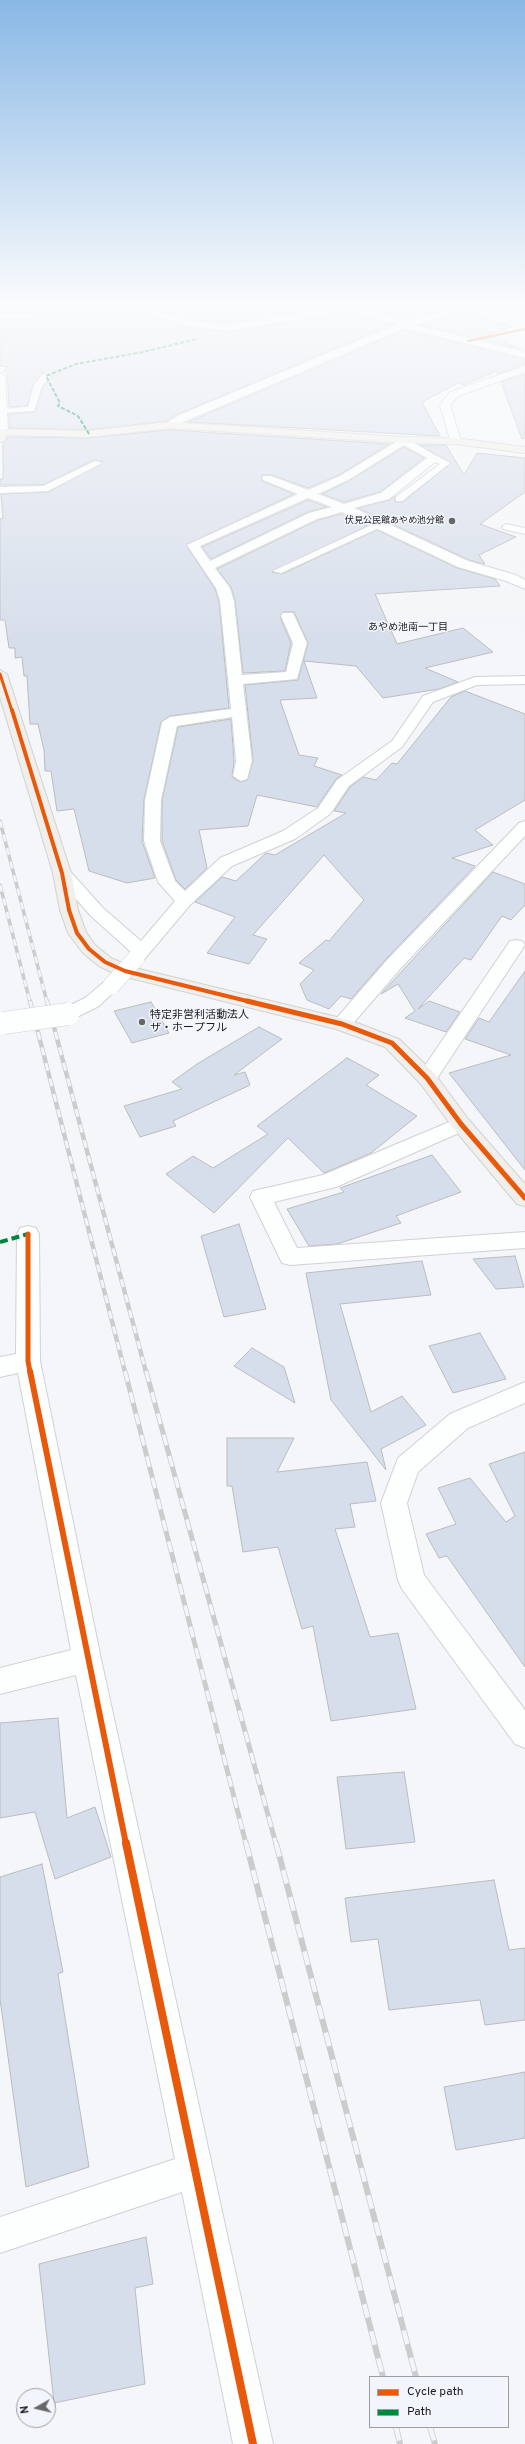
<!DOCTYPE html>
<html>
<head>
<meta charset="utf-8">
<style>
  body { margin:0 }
  #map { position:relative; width:525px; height:2444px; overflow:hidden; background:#f4f6f9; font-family:Overpass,sans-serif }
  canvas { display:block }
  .legend { position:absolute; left:369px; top:2376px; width:140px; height:52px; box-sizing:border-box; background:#f2f5fb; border:1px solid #9b9da2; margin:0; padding:5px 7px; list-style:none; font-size:12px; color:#191a1c }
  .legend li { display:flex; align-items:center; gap:8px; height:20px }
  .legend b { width:20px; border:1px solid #9b9da2 }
  .north { position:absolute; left:16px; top:2388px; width:40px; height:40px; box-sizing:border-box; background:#f2f5fb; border:1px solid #9b9da2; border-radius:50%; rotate:262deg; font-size:11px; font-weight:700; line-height:16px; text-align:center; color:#191a1c }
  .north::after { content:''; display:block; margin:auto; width:14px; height:18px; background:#666769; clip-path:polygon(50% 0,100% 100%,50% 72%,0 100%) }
</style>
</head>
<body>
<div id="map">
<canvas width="525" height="2444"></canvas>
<ul class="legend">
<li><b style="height:5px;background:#e8590c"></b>Cycle path</li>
<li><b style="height:5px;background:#00873e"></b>Path</li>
</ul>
<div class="north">N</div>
</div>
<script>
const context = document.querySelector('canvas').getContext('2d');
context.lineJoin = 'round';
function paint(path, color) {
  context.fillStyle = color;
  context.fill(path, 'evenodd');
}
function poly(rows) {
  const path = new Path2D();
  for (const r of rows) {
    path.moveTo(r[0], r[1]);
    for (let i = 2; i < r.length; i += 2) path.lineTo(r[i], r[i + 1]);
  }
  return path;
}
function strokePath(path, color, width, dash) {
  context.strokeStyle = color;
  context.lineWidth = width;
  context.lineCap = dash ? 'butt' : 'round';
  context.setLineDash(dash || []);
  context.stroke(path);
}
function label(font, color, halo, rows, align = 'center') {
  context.font = font + ' Overpass,"Noto Sans JP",sans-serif';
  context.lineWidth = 3;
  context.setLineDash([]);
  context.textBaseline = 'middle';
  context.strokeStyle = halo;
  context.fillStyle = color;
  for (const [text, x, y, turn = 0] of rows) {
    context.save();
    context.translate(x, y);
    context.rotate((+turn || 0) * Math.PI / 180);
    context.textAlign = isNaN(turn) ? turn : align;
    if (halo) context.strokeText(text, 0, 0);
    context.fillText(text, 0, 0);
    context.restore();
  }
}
const building = poly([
  [57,303,115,303,183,326,226,332,347,313,393,324,176,415,168,421,89,430,9,428,9,414,35,412,43,387,52,376,42,373,33,385,27,406,9,407,7,371,3,371,8,367,0,366,0,320,32,320,36,316,32,312,0,314,0,307,57,303],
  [136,303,328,303,329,307,226,323,187,319,136,303],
  [346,303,442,303,453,307,407,319,346,303],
  [466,311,513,327,488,334,521,349,421,325,466,311],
  [405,330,525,359,525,365,498,374,497,371,464,385,458,383,422,402,440,436,188,422,405,330],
  [525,374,525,438,522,439,501,382,525,374],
  [169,430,390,444,339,475,308,488,272,475,262,475,262,481,294,494,186,545,215,589,219,601,229,708,170,716,161,722,144,800,142,841,155,878,127,883,89,871,74,809,57,811,51,771,45,771,44,750,38,724,30,724,27,676,24,676,22,657,15,658,15,648,9,648,5,620,0,620,0,519,3,518,1,494,49,492,103,462,94,460,43,485,0,485,0,479,3,479,3,443,8,437,89,438,169,430],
  [420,445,446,445,464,475,477,453,525,458,525,492,480,524,516,537,479,555,485,564,469,560,358,508,389,500,395,496,395,502,403,502,451,463,420,445],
  [404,447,424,458,380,492,344,502,322,494,349,481,404,447],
  [308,500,327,507,308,512,211,559,202,547,308,500],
  [342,514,367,526,272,572,282,574,377,530,457,568,495,579,500,586,375,594,397,644,463,628,493,652,425,668,458,682,439,689,383,698,356,666,304,661,317,698,280,700,299,755,318,758,314,766,342,775,336,779,317,807,257,795,248,826,199,830,207,868,185,889,176,880,162,841,162,800,178,727,231,719,234,761,232,777,240,782,247,780,253,761,245,685,298,680,308,643,294,612,283,612,280,617,291,643,285,671,243,673,235,601,231,587,217,569,318,520,342,514],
  [465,691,525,714,525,800,475,830,493,845,452,858,475,866,386,959,351,999,341,996,329,1009,307,1000,300,984,314,970,299,963,326,940,329,941,364,900,324,855,253,935,267,939,249,964,207,953,235,917,195,902,222,877,236,881,266,853,275,855,346,813,334,811,350,787,363,777,376,780,392,763,397,764,451,697,465,691],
  [493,872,525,884,525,905,511,920,502,916,471,960,464,958,418,1009,429,1001,460,1012,446,1032,405,1018,415,1011,398,984,381,994,493,872],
  [525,971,525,1170,449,1073,511,1055,465,1039,479,1018,489,1022,525,971],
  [151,1002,169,1033,132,1043,114,1011,151,1002],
  [259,1027,282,1039,234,1075,245,1072,250,1085,173,1121,176,1126,140,1137,124,1106,182,1089,172,1082,197,1064,259,1027],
  [347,1058,379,1075,366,1085,417,1116,371,1153,324,1173,288,1138,214,1213,166,1174,193,1156,213,1168,268,1134,257,1126,347,1058],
  [432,1155,461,1192,396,1216,401,1223,337,1244,309,1246,287,1209,344,1192,340,1188,432,1155],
  [239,1224,266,1309,224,1317,201,1236,239,1224],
  [515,1256,524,1287,496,1289,473,1259,515,1256],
  [422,1261,431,1295,340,1304,371,1412,402,1396,426,1425,381,1449,386,1470,331,1400,306,1273,422,1261],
  [480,1333,506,1379,453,1393,429,1346,480,1333],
  [252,1348,284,1367,295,1403,234,1366,252,1348],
  [227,1438,294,1438,277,1472,367,1462,376,1501,350,1504,355,1527,335,1529,370,1637,398,1633,416,1709,331,1721,313,1626,302,1629,278,1547,243,1552,232,1486,227,1486,227,1438],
  [525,1452,525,1667,447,1556,439,1558,426,1534,456,1524,438,1488,470,1478,506,1522,515,1516,489,1464,525,1452],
  [58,1718,67,1818,95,1807,111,1857,55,1879,35,1812,0,1818,0,1723,58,1718],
  [404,1772,415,1842,346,1849,337,1777,404,1772],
  [42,1864,63,1972,58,1974,89,2167,26,2187,0,1999,0,1877,42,1864],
  [494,1880,509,1950,525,1948,525,2020,485,2025,480,2000,389,2010,378,1939,351,1942,345,1898,494,1880],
  [525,2072,525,2138,456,2150,444,2087,525,2072],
  [146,2237,153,2284,135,2288,145,2384,54,2403,39,2264,146,2237]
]);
const lane = poly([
  [0,315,32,314,35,316,32,318,0,319,0,315],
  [43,374,50,376,42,386,34,411,0,413,2,409,28,407,34,385,43,374],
  [431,456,437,456,450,463,402,501,396,501,396,497,440,464,431,460,431,456],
  [95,461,102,463,48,491,0,493,0,487,43,486,95,461],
  [378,522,381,523,381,527,281,573,273,571,378,522],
  [506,524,525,528,525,534,503,529,502,527,506,524]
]);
const street = poly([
  [116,303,131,303,187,320,226,325,335,307,330,306,329,303,340,303,407,321,473,303,489,303,415,325,525,352,525,358,405,328,169,428,164,425,177,416,398,324,347,311,226,331,183,325,116,303],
  [525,366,525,372,458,396,450,405,461,441,459,443,451,443,440,405,450,392,525,366],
  [0,373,5,376,8,432,3,435,0,435,0,373],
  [404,437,440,458,389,499,354,508,468,561,516,575,525,580,525,589,506,581,458,567,342,512,317,519,215,568,230,588,234,601,242,675,286,672,293,643,281,616,283,613,293,613,307,643,297,679,243,684,252,761,247,779,241,781,233,776,236,761,232,717,177,726,161,800,160,841,175,881,185,891,220,858,283,831,318,808,337,780,392,741,423,696,475,677,525,676,525,684,477,685,433,702,402,747,349,786,330,814,295,839,232,866,190,905,142,962,130,962,127,958,131,952,91,916,53,873,56,869,62,868,68,869,103,908,141,941,175,901,158,882,144,841,145,800,162,722,170,717,231,709,220,601,216,588,187,545,298,494,263,480,263,476,271,476,308,490,340,476,404,437],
  [404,445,427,458,381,493,344,504,318,494,348,480,404,445],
  [308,498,332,507,309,513,210,561,200,546,308,498],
  [525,821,525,836,401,968,349,1028,342,1030,335,1028,332,1024,335,1020,387,960,519,823,525,821],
  [516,940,522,941,525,945,434,1083,427,1085,420,1083,417,1078,420,1073,510,941,516,940],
  [111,980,118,982,120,986,99,1006,75,1018,68,1020,61,1018,58,1014,61,1010,85,998,104,982,111,980],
  [461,1117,468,1119,471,1124,468,1129,336,1187,274,1202,297,1248,525,1232,525,1248,290,1265,282,1263,250,1197,253,1191,323,1175,461,1117],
  [28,1226,36,1228,39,1234,40,1361,101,1659,273,2444,233,2444,182,2192,0,2253,0,2217,175,2159,76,1675,0,1694,0,1668,71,1650,18,1373,0,1377,0,1357,16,1354,17,1234,20,1228,28,1226],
  [525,1382,525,1403,468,1428,418,1472,407,1503,424,1575,525,1710,525,1748,515,1744,402,1589,398,1580,381,1503,398,1458,450,1414,525,1382]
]);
const secondary = poly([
  [169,422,404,437,455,438,525,447,525,453,455,444,404,443,169,428,89,437,7,435,4,441,0,442,0,429,3,429,89,431,169,422],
  [0,670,7,674,71,873,78,910,86,932,95,945,111,958,131,967,349,1020,399,1039,434,1073,468,1119,525,1184,525,1206,517,1204,454,1129,420,1083,385,1047,336,1029,118,975,99,966,83,953,68,933,60,910,53,873,0,697,0,670]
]);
const railFar3 = poly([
  [0,821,47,1002],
  [0,885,30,1002]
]);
const railFar2 = poly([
  [30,1001,125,1372],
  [47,1001,146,1372]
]);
const railFar1 = poly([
  [125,1371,246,1844],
  [146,1371,276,1844]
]);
const rail = poly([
  [246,1843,383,2377],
  [276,1843,416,2377],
  [396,2427,400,2444],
  [430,2427,435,2444]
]);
const streetBridgeFar1 = poly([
  [111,986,136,958]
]);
const streetBridge = poly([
  [4,1023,68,1014]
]);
const quietFar1 = poly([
  [89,434,78,416,58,406,60,403,46,376,76,364,143,352,197,339]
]);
const quiet = poly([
  [0,1242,28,1234]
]);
const cyclewayFar5 = poly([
  [468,341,525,329]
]);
const cyclewayFar4 = poly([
  [0,674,12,711]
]);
const cyclewayFar3 = poly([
  [12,710,62,873,69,910,77,933,89,949,105,962,125,971,251,1002]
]);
const cyclewayFar2 = poly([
  [247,1001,342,1024,392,1043,427,1078,461,1124,525,1198],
  [28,1234,28,1361,30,1372]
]);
const cyclewayFar1 = poly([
  [30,1371,126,1844]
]);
const cycleway = poly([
  [126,1843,253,2444]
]);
const markers = [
  [452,521,4,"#666769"],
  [142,1022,4,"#666769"]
];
const farPoinames = [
  ["伏見公民館あやめ池分館",444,521]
];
const farNeighbourhoodnames = [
  ["あやめ池南一丁目",408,628]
];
const poiNames = [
  ["特定非営利活動法人",150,1016],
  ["ザ・ホープフル",150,1029]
];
paint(building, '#d7deeb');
strokePath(building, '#babcbe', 1);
strokePath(lane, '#d0d2d4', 2);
strokePath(street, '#d0d2d4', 2);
strokePath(secondary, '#d0d2d4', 2);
paint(lane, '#fdfefe');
paint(street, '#fdfefe');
paint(secondary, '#f0efeb');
strokePath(railFar3, '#cbcccc', 3.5);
strokePath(railFar2, '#cbcccc', 4.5);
strokePath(railFar1, '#cbcccc', 5);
strokePath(rail, '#cbcccc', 6);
strokePath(railFar3, '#f2f5fb', 2.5, [7]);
strokePath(railFar2, '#f2f5fb', 3, [8]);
strokePath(railFar1, '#f2f5fb', 3.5, [11]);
strokePath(rail, '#f2f5fb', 4.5, [14]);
strokePath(streetBridgeFar1, '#d0d2d4', 18, []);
strokePath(streetBridge, '#d0d2d4', 23, []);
strokePath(streetBridgeFar1, '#fdfefe', 17);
strokePath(streetBridge, '#fdfefe', 22);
strokePath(quietFar1, '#00873e', 2, [4, 2]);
strokePath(quiet, '#00873e', 4, [8, 4]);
strokePath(cyclewayFar5, '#e8590c', 2.5);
strokePath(cyclewayFar4, '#e8590c', 3);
strokePath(cyclewayFar3, '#e8590c', 4);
strokePath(cyclewayFar2, '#e8590c', 5);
strokePath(cyclewayFar1, '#e8590c', 6);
strokePath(cycleway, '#e8590c', 8);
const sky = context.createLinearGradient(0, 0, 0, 645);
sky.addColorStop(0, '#89b8e6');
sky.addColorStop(0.47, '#fafbfc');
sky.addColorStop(1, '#fafbfc00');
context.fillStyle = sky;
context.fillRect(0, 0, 525, 645);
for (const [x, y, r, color] of markers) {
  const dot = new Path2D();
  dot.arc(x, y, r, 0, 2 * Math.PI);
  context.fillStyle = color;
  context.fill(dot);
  strokePath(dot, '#f2f5fb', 1.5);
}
label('9px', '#191a1c', '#f2f5fb', farPoinames, 'right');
label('10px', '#191a1c', '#f2f5fb', farNeighbourhoodnames);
label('11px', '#191a1c', '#f2f5fb', poiNames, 'left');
</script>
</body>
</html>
